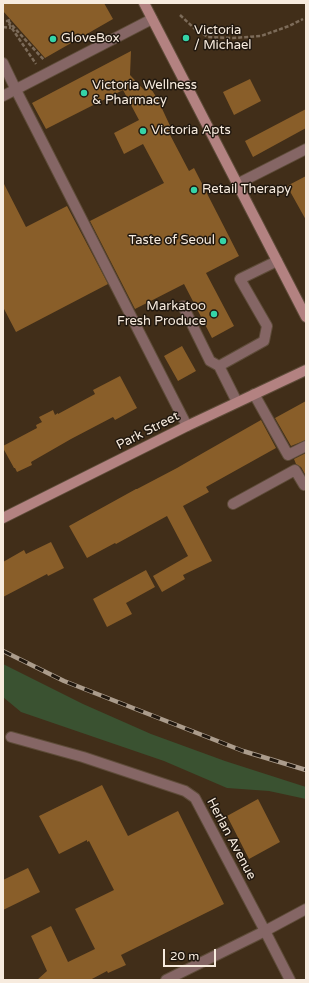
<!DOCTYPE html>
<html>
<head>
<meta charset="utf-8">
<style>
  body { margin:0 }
  #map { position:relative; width:309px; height:983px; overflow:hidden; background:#412e19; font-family:"Varela Round",sans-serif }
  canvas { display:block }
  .frame { position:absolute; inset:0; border:4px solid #f7ebde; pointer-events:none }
  .scale { position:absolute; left:163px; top:949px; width:53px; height:18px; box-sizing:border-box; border:2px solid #f7ebde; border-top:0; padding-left:5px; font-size:12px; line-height:14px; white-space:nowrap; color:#f7ebde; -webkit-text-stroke:3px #21180f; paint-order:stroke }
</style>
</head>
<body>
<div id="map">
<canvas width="309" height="983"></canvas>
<div class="frame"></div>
<div class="scale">20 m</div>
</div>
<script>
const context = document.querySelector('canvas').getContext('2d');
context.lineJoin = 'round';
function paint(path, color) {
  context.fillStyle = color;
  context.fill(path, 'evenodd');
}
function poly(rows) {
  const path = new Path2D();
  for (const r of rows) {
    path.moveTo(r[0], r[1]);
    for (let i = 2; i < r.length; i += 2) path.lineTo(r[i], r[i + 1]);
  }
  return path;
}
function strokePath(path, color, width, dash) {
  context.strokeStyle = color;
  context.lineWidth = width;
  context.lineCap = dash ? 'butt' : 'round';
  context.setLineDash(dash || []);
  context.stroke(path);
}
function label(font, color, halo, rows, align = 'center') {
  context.font = font + ' "Varela Round",sans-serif';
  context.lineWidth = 3;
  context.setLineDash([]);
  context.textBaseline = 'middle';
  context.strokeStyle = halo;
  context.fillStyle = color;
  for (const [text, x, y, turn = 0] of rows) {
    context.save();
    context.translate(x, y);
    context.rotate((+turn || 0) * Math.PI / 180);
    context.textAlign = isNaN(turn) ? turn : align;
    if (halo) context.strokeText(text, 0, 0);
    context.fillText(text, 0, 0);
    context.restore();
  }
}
const green = poly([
  [3,664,83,704,151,734,225,761,306,787,306,799,269,791,227,788,164,761,21,712,3,697]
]);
const building = poly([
  [3,3,104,3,113,19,45,58,3,11],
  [131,51,130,75,145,91,150,87,158,100,172,130,168,131,189,171,194,168,239,256,206,273,234,326,212,338,184,284,135,309,90,221,164,183,143,144,124,154,114,133,139,120,123,90,46,129,32,103],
  [250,79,261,101,234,115,223,92],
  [306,109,306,128,253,157,245,141],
  [306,176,306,220,287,186],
  [3,182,26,227,67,206,108,284,16,332,3,307],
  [182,346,196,371,178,381,164,356],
  [120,376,137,408,115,420,113,417,71,439,31,462,32,465,17,472,15,468,14,468,3,448,3,446,37,428,36,425,42,422,39,417,53,410,55,415,58,413,58,414,95,394,93,390],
  [306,401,306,440,291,446,275,418],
  [261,420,276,448,206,487,209,492,183,506,212,561,183,575,185,579,162,592,153,576,188,556,167,516,116,544,115,543,87,558,69,526,136,489,137,489,177,468,203,453],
  [306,453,306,476,301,467,296,464,294,459],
  [51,542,64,568,48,576,47,574,3,597,3,562,24,550,26,554],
  [146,570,155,587,126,603,132,614,107,627,93,599],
  [102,785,128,836,178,811,224,904,121,955,126,965,108,973,107,971,90,980,37,980,47,971,31,936,51,926,68,962,95,949,75,909,114,890,89,841,87,842,87,840,59,854,39,816],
  [258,799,280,842,249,859,227,816],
  [28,868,40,892,3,910,3,880]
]);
const path = poly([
  [180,15,195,29,208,37,233,38,261,36,289,26,303,19],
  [10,20,7,21,36,64],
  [8,21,44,60],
  [3,27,11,28]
]);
const lane = poly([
  [16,90,187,426],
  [183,306,210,361,219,366],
  [254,394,288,455,306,446],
  [237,402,219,366,264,341,267,326,240,279,277,261],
  [233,504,295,470,304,485,306,484],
  [11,737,83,757,185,791,195,798,265,931]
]);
const street = poly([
  [3,63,16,90],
  [3,96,152,19],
  [237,184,306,149],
  [265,931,290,980],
  [166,980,265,931,306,909]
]);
const secondary = poly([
  [144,3,306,317],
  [3,518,187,426,306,370]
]);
const rail = poly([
  [3,651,64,681,243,751,306,770]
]);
const markers = [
  [186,38,4,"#35d4a7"],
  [53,39,4,"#35d4a7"],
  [84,93,4,"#35d4a7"],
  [143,131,4,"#35d4a7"],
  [194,190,4,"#35d4a7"],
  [223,241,4,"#35d4a7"],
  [214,314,4,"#35d4a7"]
];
const poiNames = [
  ["Victoria",194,31],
  ["/ Michael",194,46],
  ["GloveBox",61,39],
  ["Victoria Wellness",92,86],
  ["& Pharmacy",92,101],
  ["Victoria Apts",151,131],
  ["Retail Therapy",202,190],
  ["Taste of Seoul",215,241,"right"],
  ["Markatoo",206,307,"right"],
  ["Fresh Produce",206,322,"right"]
];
const streetNames = [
  ["Park Street",148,431,-27],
  ["Herlan Avenue",231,839,62]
];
paint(green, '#3a5231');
paint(building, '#895e29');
strokePath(lane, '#5e4c39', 12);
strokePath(street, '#5e4c39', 12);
strokePath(secondary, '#5e4c39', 12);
strokePath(path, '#7c6b59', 2.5, [4, 2]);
strokePath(lane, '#856665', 10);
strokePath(street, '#856665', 10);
strokePath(secondary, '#b38281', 10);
strokePath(rail, '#ab9c8c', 4.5);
strokePath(rail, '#21180f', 3, [9]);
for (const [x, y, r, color] of markers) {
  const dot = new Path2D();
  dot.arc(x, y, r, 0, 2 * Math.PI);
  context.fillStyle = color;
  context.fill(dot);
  strokePath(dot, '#21180f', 1.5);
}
label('13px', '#f7ebde', '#21180f', poiNames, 'left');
label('13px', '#f7ebde', '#21180f', streetNames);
</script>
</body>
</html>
